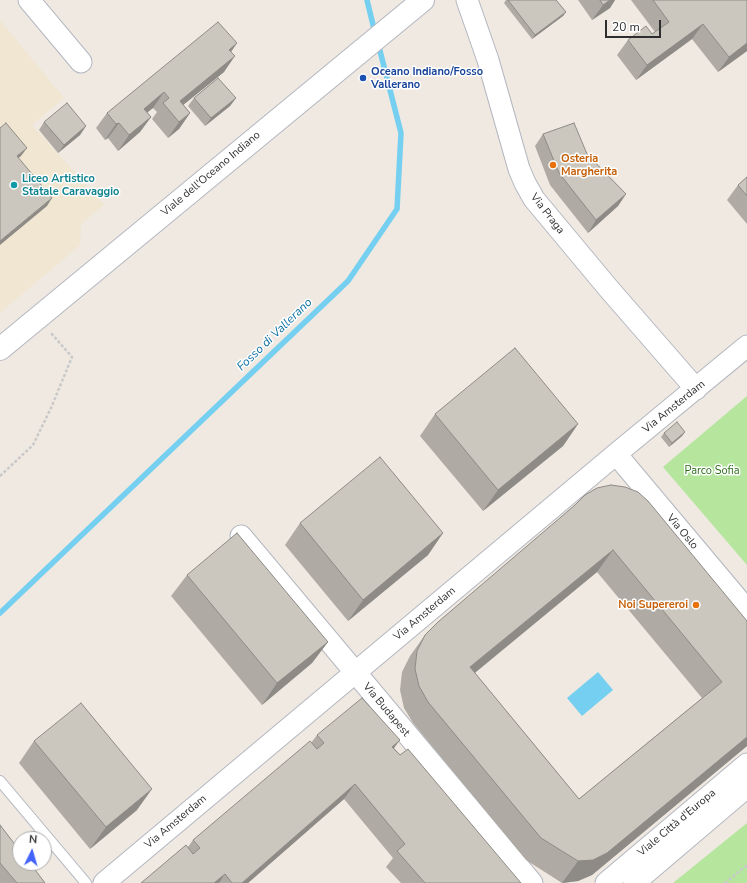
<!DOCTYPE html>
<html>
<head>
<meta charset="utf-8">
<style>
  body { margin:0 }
  #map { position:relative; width:747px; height:883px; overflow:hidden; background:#efe9e1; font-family:"Nunito Sans",sans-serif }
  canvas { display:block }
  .north { position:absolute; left:12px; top:831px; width:40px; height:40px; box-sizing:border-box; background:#fff; border:1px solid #ababab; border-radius:50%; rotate:5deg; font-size:11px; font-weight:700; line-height:16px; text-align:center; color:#2e2e2e }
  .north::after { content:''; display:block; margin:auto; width:14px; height:18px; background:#4264fb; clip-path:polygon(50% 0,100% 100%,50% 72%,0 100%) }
  .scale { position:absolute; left:605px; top:20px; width:56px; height:18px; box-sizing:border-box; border:2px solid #2e2e2e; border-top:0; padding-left:5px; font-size:12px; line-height:14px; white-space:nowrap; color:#2e2e2e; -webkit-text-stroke:3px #fff; paint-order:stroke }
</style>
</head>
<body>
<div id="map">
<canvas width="747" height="883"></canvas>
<div class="north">N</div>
<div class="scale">20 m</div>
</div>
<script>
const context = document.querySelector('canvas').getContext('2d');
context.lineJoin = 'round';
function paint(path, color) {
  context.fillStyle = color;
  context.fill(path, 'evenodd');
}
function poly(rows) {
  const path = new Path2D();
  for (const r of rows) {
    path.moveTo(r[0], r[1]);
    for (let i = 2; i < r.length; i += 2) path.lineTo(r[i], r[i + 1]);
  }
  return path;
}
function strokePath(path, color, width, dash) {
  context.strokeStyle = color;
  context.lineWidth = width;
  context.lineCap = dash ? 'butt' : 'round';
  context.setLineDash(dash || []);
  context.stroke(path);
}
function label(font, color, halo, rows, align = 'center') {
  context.font = font + ' "Nunito Sans",sans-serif';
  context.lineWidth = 3;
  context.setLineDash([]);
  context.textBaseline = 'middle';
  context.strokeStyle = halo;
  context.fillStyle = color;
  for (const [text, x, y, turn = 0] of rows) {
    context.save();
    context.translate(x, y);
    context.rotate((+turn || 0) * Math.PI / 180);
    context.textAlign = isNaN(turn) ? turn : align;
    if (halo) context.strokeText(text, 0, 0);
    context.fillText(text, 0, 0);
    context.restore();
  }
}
const education = poly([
  [0,20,64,98,32,125,104,205,81,224,80,245,0,313]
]);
const green = poly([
  [747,396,747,565,663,467],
  [747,823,747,883,673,883]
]);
const water = poly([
  [598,672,613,690,582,716,567,698]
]);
const stream = poly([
  [367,0,375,33],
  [0,613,348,281,397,209,401,133,378,43]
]);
const path = poly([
  [0,476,33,445,51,408,72,357,51,333],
  [725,883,747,865]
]);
const service = poly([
  [0,781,86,883]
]);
const minor = poly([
  [29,0,81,62],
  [467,0,488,60,519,169,525,183,534,199,609,289,696,389],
  [616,454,747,610],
  [241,536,532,883],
  [104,883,616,454,747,346],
  [606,883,747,764],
  [634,883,747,787]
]);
const tertiary = poly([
  [0,349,423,0]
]);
const wall = poly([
  [506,0,556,0,566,12,563,16,532,39,504,3],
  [578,0,615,0,610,8,592,20],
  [631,0,747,0,747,51,718,72,692,39,636,80,617,55,628,40,652,34,655,32],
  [237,43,231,52,224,72,183,105,190,113,179,129,168,138,152,119,157,112,153,108,147,112,151,117,140,132,118,151,108,138,105,140,96,128,107,113],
  [194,98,236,98,230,106,205,126,188,106],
  [44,122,86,126,80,135,58,153,39,130],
  [543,134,587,154,626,194,618,206,588,233,550,185,535,146],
  [747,177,747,224,727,200,738,185],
  [435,414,578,424,563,446,483,511,420,436],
  [685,432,682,436,669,447,661,437,664,433],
  [575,505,747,621,747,746,592,875,578,881,562,883,526,860,413,723,404,708,400,690,402,672,410,656,425,635],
  [597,572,702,698,579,799,475,673],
  [300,523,443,533,428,555,348,621,285,545],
  [187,575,328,642,312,663,262,705,171,596],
  [317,735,394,748,521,883,401,883,386,867,393,858,344,799,248,883,141,883,188,847,193,840,311,743],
  [34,741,137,810,90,849,19,763],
  [0,825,45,883,0,883]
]);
const shadedWall = poly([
  [610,0,615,0,610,8,592,20,603,5],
  [566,12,563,16,532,39,535,35],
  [703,24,692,39,636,80,647,65],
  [237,43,226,59,229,50],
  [747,43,747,51,718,72,729,57],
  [235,56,224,72,172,114,180,101],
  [164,92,153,108,133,124,144,109],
  [236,98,230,106,205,126,211,118],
  [190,113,179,129,168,138,179,122],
  [151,117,140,132,118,151,129,135],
  [119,123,108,138,105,140,116,124],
  [86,126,80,135,58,153,64,145],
  [27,148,21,156,11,164,17,156],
  [626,194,618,206,588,233,596,220],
  [52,198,47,206,0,245,0,241],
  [578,424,563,446,483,511,498,490],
  [685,432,682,436,669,447,672,443],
  [443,533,428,555,348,621,363,600],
  [613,550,597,572,455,689,470,667],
  [328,642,312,663,262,705,277,683],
  [747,737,747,746,592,875,578,881,562,883,578,861],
  [400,740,389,755,392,747],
  [355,784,344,799,248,883,242,883],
  [152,789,137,810,90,849,106,827],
  [225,874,219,883,214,883]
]);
const building = poly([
  [508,0,556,0,566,12,535,35,508,0],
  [600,0,610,0,603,5,600,0],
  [653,0,747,0,747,43,729,57,703,24,647,65,628,40,646,26,652,34,669,22,653,0],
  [218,22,237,43,229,50,235,56,180,101,190,113,179,122,163,103,169,98,164,92,144,109,151,117,129,135,119,123,116,124,107,113,218,22],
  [218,78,236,98,211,118,194,98,218,78],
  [67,103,86,126,64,145,44,122,67,103],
  [6,123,27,148,17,156,52,198,0,241,0,128,6,123],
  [574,123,587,154,626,194,596,220,559,173,543,134,574,123],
  [747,177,747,196,738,185,747,177],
  [515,348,578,424,498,490,435,414,515,348],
  [677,422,685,432,672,443,664,433,677,422],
  [380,457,443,533,363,600,300,523,380,457],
  [611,485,625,487,638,492,648,501,747,621,747,737,607,853,593,860,578,861,541,838,428,702,419,686,415,669,417,651,425,635,438,622,575,505,585,495,597,488,611,485],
  [613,550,722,682,579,799,470,667,613,550],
  [237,533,328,642,277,683,187,575,237,533],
  [362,698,400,740,392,747,400,755,408,749,521,883,425,883,397,851,405,844,355,784,242,883,232,883,225,874,214,883,141,883,186,845,193,854,200,848,193,840,310,741,317,749,324,743,317,735,362,698],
  [81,703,152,789,106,827,34,741,81,703],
  [0,825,20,851,20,863,30,863,45,883,17,883,0,863,0,825]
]);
const markers = [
  [363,78,4,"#1a4fb4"],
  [553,165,4,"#e8710a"],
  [14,185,4,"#0f9aa8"],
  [696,605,4,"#e8710a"]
];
const transitNames = [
  ["Oceano Indiano/Fosso",371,72],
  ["Vallerano",371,85]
];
const foodNames = [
  ["Osteria",561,159],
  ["Margherita",561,172],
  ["Noi Supereroi",688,605,"right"]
];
const streetNames = [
  ["Viale dell'Oceano Indiano",211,174,-40],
  ["Via Praga",547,214,52],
  ["Via Amsterdam",674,407,-39],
  ["Via Oslo",682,532,50],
  ["Via Amsterdam",425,614,-40],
  ["Via Budapest",386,710,50],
  ["Via Amsterdam",176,822,-40],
  ["Viale Città d'Europa",677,823,-40]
];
const cultureNames = [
  ["Liceo Artistico",22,179],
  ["Statale Caravaggio",22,192]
];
const parkNames = [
  ["Parco Sofia",712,471]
];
const waterNames = [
  ["Fosso di Vallerano",275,335,-44]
];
paint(education, '#f0e6d1');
paint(green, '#b6e59e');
paint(water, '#75cff0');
strokePath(stream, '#75cff0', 5.5);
strokePath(service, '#b4b7c1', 12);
strokePath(minor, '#b4b7c1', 23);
strokePath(tertiary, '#b4b7c1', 24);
strokePath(path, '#c9c9c9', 2.5, [3, 2]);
strokePath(service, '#fff', 10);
strokePath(minor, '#fff', 21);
strokePath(tertiary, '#fff', 22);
paint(wall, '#afaba4');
paint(shadedWall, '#8e8b86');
paint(building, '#cbc7bf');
strokePath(building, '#8e8b86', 1);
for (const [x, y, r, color] of markers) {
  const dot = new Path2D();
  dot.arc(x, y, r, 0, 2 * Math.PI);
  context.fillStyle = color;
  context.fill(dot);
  strokePath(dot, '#fff', 1.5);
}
label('bold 11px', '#164399', '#fff', transitNames, 'left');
label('bold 11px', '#c56008', '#fff', foodNames, 'left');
label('11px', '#2e2e2e', '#fff', streetNames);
label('bold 11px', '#0d838f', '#fff', cultureNames, 'left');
label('11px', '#2c6e1b', '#fff', parkNames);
label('italic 12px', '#0d6fa3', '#fff', waterNames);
</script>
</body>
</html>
